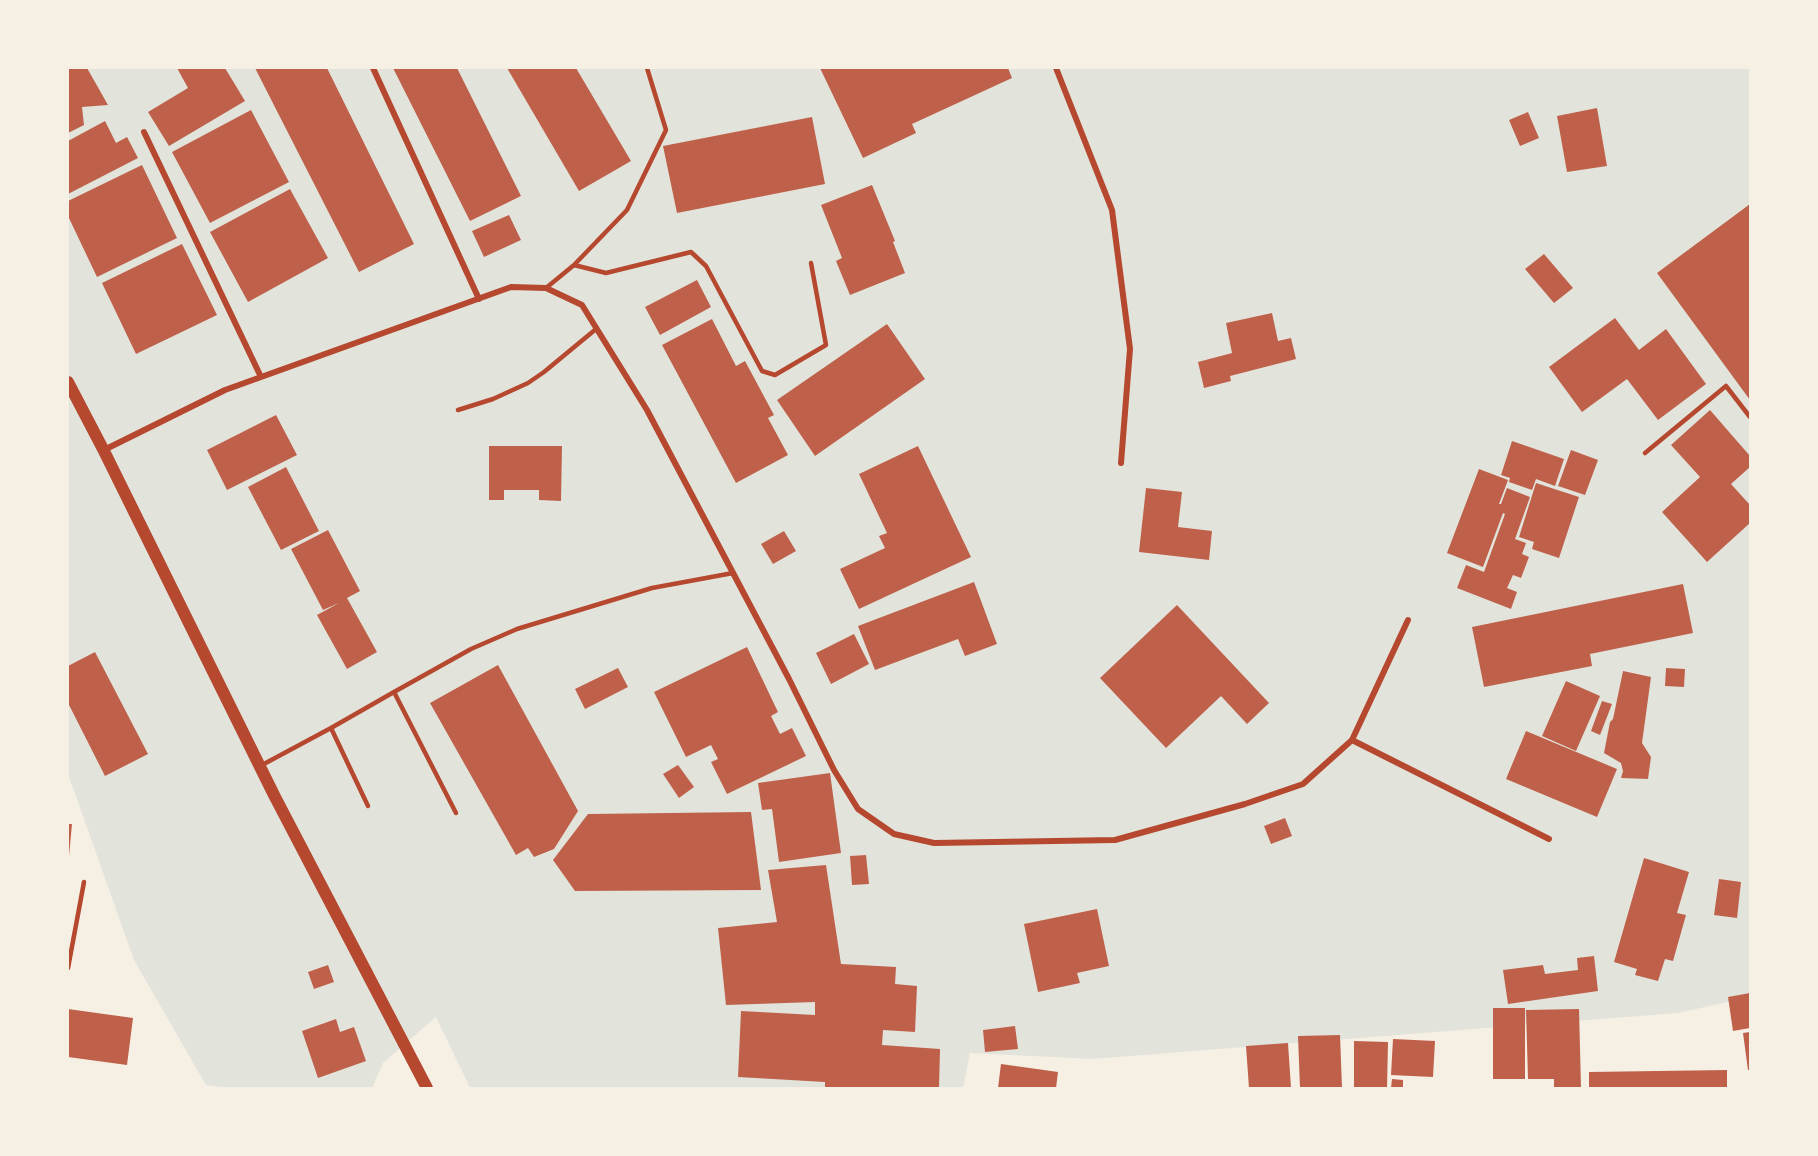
<!DOCTYPE html>
<html>
<head>
<meta charset="utf-8">
<style>
  body { margin:0 }
  #map { position:relative; width:1818px; height:1156px; overflow:hidden; background:#f6efe4; font-family:"Noto Sans",sans-serif }
  canvas { display:block }
  .frame { position:absolute; inset:0; border:69px solid #f6efe4; pointer-events:none }
</style>
</head>
<body>
<div id="map">
<canvas width="1818" height="1156"></canvas>
<div class="frame"></div>
</div>
<script>
const context = document.querySelector('canvas').getContext('2d');
context.lineJoin = 'round';
function paint(path, color) {
  context.fillStyle = color;
  context.fill(path, 'evenodd');
}
function poly(rows) {
  const path = new Path2D();
  for (const r of rows) {
    path.moveTo(r[0], r[1]);
    for (let i = 2; i < r.length; i += 2) path.lineTo(r[i], r[i + 1]);
  }
  return path;
}
function strokePath(path, color, width, dash) {
  context.strokeStyle = color;
  context.lineWidth = width;
  context.lineCap = dash ? 'butt' : 'round';
  context.setLineDash(dash || []);
  context.stroke(path);
}
const green = poly([
  [68,68,1750,68,1750,997,1678,1013,1092,1059,970,1053,963,1088,470,1088,436,1017,383,1063,372,1088,228,1088,206,1085,134,960,68,774]
]);
const building = poly([
  [68,68,87,68,108,105,82,107,84,125,68,133],
  [177,68,225,68,245,101,169,146,148,112,188,88],
  [255,68,327,68,414,244,359,272],
  [393,68,457,68,521,196,470,221],
  [507,68,576,68,631,161,579,191],
  [820,68,1008,68,1012,78,912,124,916,133,863,158],
  [1597,108,1607,166,1567,172,1557,116],
  [251,110,289,182,210,223,172,152],
  [1528,112,1539,138,1520,146,1509,120],
  [812,117,825,184,677,213,663,146],
  [105,121,116,143,127,137,138,158,68,194,68,141],
  [142,165,177,238,97,277,68,216,68,201],
  [872,185,895,241,893,242,905,273,850,295,836,261,842,258,821,205],
  [290,189,328,258,248,302,210,232],
  [1750,204,1750,400,1657,273],
  [509,215,521,240,484,257,472,231],
  [182,244,217,315,136,354,102,283],
  [1544,254,1573,288,1554,303,1525,269],
  [697,280,711,307,660,335,645,307],
  [1272,313,1278,341,1291,338,1296,359,1230,376,1231,381,1204,388,1198,362,1232,353,1226,323],
  [1615,318,1639,350,1666,329,1706,384,1658,420,1627,379,1582,412,1549,367],
  [712,319,736,366,745,361,774,415,768,418,788,455,736,483,662,345],
  [887,324,925,379,815,456,777,400],
  [1710,410,1750,456,1750,467,1731,484,1750,505,1750,523,1707,562,1662,512,1700,477,1671,445],
  [276,415,297,455,227,490,207,450],
  [1512,441,1564,459,1555,486,1536,479,1532,490,1509,482,1510,478,1501,475],
  [489,446,562,446,561,501,539,500,539,490,504,490,504,500,489,500],
  [918,446,971,557,859,609,840,569,885,548,879,536,887,533,859,474],
  [1571,450,1598,460,1585,495,1558,486],
  [286,467,319,531,281,550,248,487],
  [1479,469,1508,480,1499,504,1501,504,1507,488,1530,497,1515,539,1526,543,1522,554,1529,557,1521,578,1513,575,1507,588,1517,592,1511,609,1457,588,1466,565,1484,572,1505,514,1503,513,1483,567,1447,553],
  [1536,483,1579,497,1559,558,1532,549,1534,542,1519,537],
  [1146,488,1182,492,1178,527,1212,531,1209,560,1139,552],
  [328,530,360,591,347,598,377,652,347,669,317,615,339,603,323,610,291,549],
  [784,531,796,551,773,564,761,544],
  [974,582,997,644,965,656,958,639,875,670,858,626],
  [1683,584,1693,633,1590,654,1592,666,1484,687,1472,627],
  [1177,605,1269,703,1247,724,1221,696,1166,748,1100,678],
  [854,634,869,664,831,684,816,653],
  [747,647,778,712,771,716,780,734,792,728,806,756,727,794,711,762,718,759,711,745,686,757,654,692],
  [95,652,148,754,105,776,68,703,68,666],
  [498,665,578,811,554,849,534,857,528,848,516,855,430,703],
  [618,668,628,687,585,709,575,689],
  [1666,668,1685,669,1684,687,1665,686],
  [1623,671,1651,677,1642,743,1651,757,1648,779,1621,778,1623,771,1621,763,1604,753,1610,722,1613,719],
  [1566,681,1600,696,1576,751,1542,736],
  [1602,701,1612,704,1600,735,1591,731],
  [1526,731,1617,769,1597,817,1506,779],
  [678,765,694,787,679,798,663,774],
  [830,773,841,853,779,862,772,809,762,810,758,783],
  [751,812,761,890,575,891,553,860,588,814],
  [1285,818,1292,836,1271,844,1264,826],
  [68,824,72,824,69,856,68,856],
  [866,855,869,884,852,885,850,856],
  [1644,858,1689,872,1677,913,1686,915,1673,961,1665,959,1658,981,1635,975,1637,969,1614,962],
  [826,865,841,964,896,967,895,984,917,986,915,1032,883,1030,882,1045,940,1049,939,1088,825,1088,825,1082,738,1077,741,1011,815,1015,815,1002,726,1005,718,928,777,922,768,870],
  [1719,879,1741,882,1737,918,1714,915],
  [1097,909,1109,966,1077,973,1080,983,1038,992,1024,924],
  [1594,956,1598,991,1508,1004,1503,970,1543,965,1545,974,1578,970,1577,958],
  [328,965,334,982,314,989,308,972],
  [1750,993,1750,1028,1733,1031,1728,997],
  [1493,1008,1525,1008,1525,1079,1493,1079],
  [68,1009,133,1018,127,1065,68,1057],
  [1579,1009,1581,1088,1554,1088,1554,1079,1528,1079,1526,1010],
  [336,1019,340,1032,354,1027,366,1061,318,1078,302,1031],
  [1015,1026,1018,1049,985,1052,983,1030],
  [1750,1032,1750,1070,1748,1070,1743,1033],
  [1340,1035,1342,1088,1300,1088,1298,1036],
  [1393,1039,1435,1041,1433,1077,1391,1075],
  [1354,1041,1388,1042,1387,1088,1354,1088],
  [1288,1043,1291,1088,1249,1088,1246,1046],
  [1001,1064,1058,1072,1056,1088,998,1088],
  [1727,1070,1727,1088,1589,1088,1589,1072],
  [1392,1079,1403,1080,1403,1088,1391,1088]
]);
const service = poly([
  [574,265,606,273,691,252,706,266,762,371,775,375,826,345,811,263],
  [546,288,574,265,627,210,666,130,647,68],
  [458,410,493,399,528,383,544,372,596,329],
  [1645,453,1726,386,1750,417],
  [262,765,331,728],
  [368,806,331,728,394,692],
  [456,813,394,692,471,649,517,629,652,588,733,573],
  [68,968,84,882]
]);
const minor = poly([
  [373,68,479,299],
  [1056,68,1112,210,1130,349,1121,463],
  [144,132,261,377],
  [104,450,225,390,511,287,546,288,582,305,647,410,789,679,834,770,858,809,894,834,934,843,1115,840,1245,804,1303,784,1352,740,1408,620],
  [1352,740,1549,839]
]);
const secondary = poly([
  [68,382,104,451,274,795,427,1088]
]);
paint(green, '#e2e4dc');
paint(building, '#bf614a');
strokePath(service, '#b5482f', 4.5);
strokePath(minor, '#b5482f', 6);
strokePath(secondary, '#b5482f', 12);
</script>
</body>
</html>
